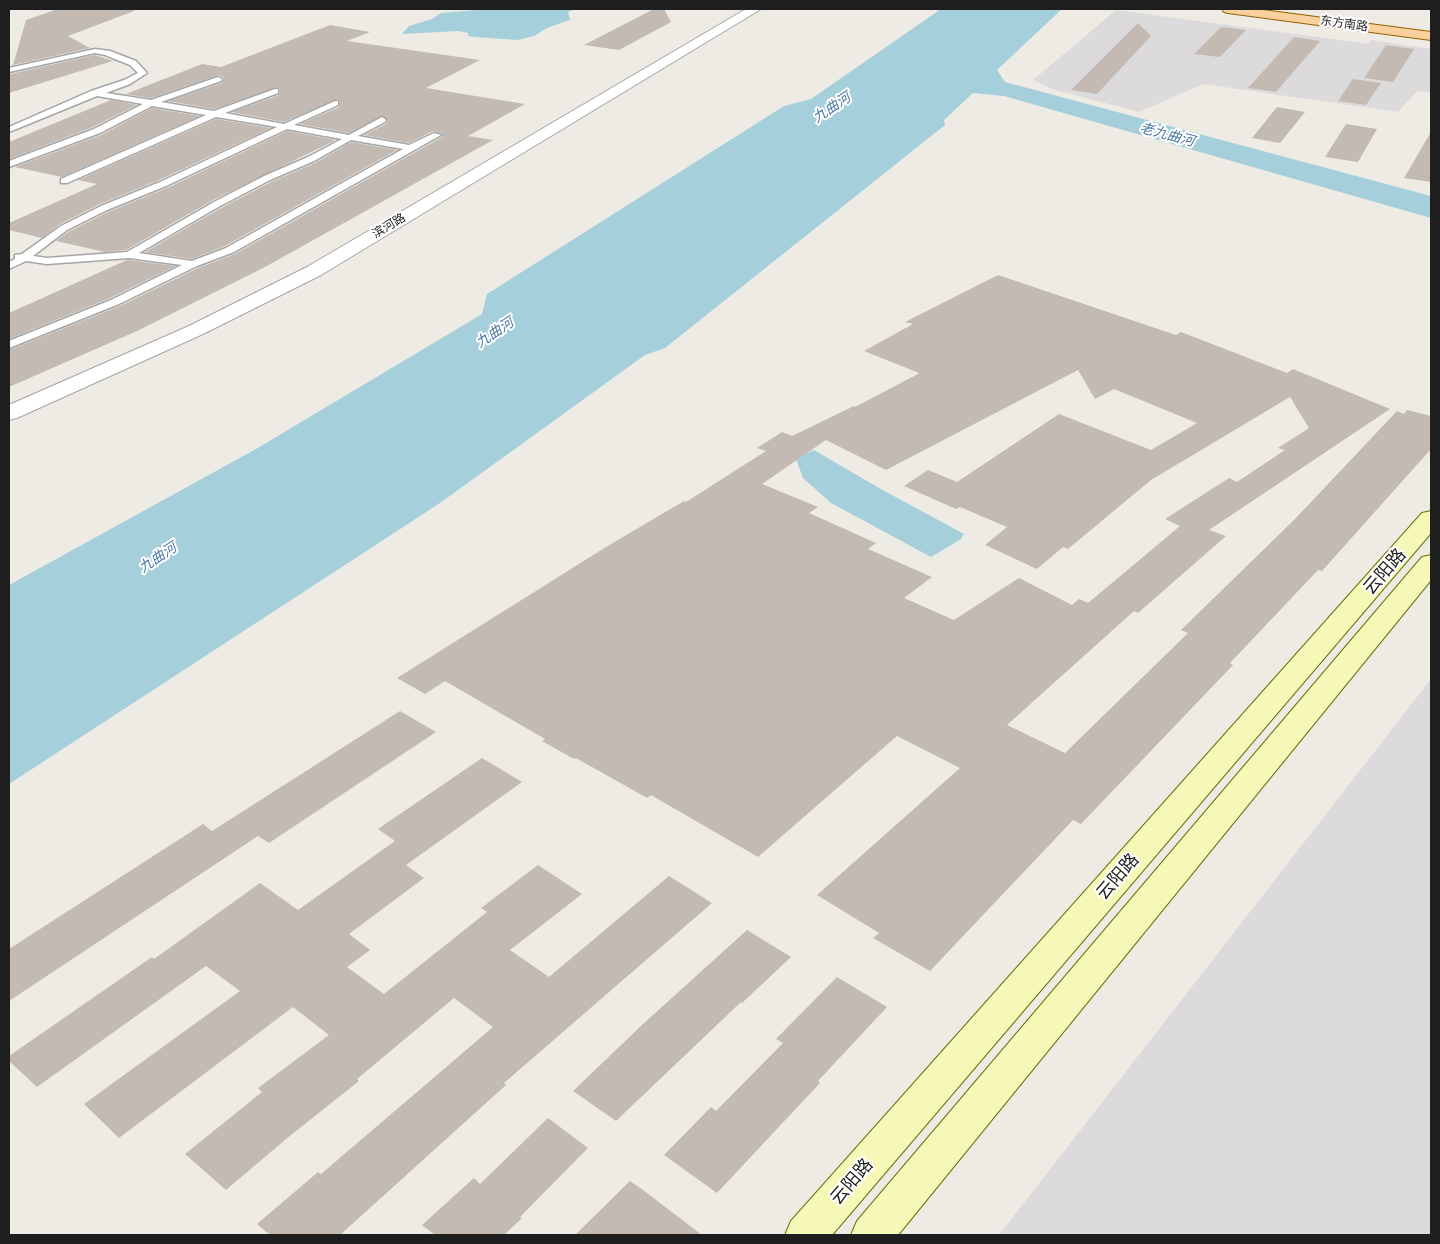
<!DOCTYPE html>
<html>
<head>
<meta charset="utf-8">
<style>
  body { margin:0 }
  #map { position:relative; width:1440px; height:1244px; overflow:hidden; background:#eeebe4; font-family:"IBM Plex Sans",sans-serif }
  canvas { display:block }
  .frame { position:absolute; inset:0; border:10px solid #1e1e1e; pointer-events:none }
</style>
</head>
<body>
<div id="map">
<canvas width="1440" height="1244"></canvas>
<div class="frame"></div>
</div>
<script>
const context = document.querySelector('canvas').getContext('2d');
context.lineJoin = 'round';
function paint(path, color) {
  context.fillStyle = color;
  context.fill(path, 'evenodd');
}
function poly(rows) {
  const path = new Path2D();
  for (const r of rows) {
    path.moveTo(r[0], r[1]);
    for (let i = 2; i < r.length; i += 2) path.lineTo(r[i], r[i + 1]);
  }
  return path;
}
function strokePath(path, color, width, dash) {
  context.strokeStyle = color;
  context.lineWidth = width;
  context.lineCap = dash ? 'butt' : 'round';
  context.setLineDash(dash || []);
  context.stroke(path);
}
function label(font, color, halo, rows, align = 'center') {
  context.font = font + ' "IBM Plex Sans","Noto Sans SC",sans-serif';
  context.lineWidth = 4;
  context.setLineDash([]);
  context.textBaseline = 'middle';
  context.strokeStyle = halo;
  context.fillStyle = color;
  for (const [text, x, y, turn = 0] of rows) {
    context.save();
    context.translate(x, y);
    context.rotate((+turn || 0) * Math.PI / 180);
    context.textAlign = isNaN(turn) ? turn : align;
    if (halo) context.strokeText(text, 0, 0);
    context.fillText(text, 0, 0);
    context.restore();
  }
}
const residential = poly([
  [1116,10,1369,44,1371,40,1431,49,1431,93,1417,91,1398,112,1203,84,1139,112,1052,89,1033,80],
  [1431,679,1431,1235,999,1235]
]);
const water = poly([
  [488,9,575,9,568,12,570,20,547,28,534,36,518,40,474,37,468,36,468,33,458,31,402,34,409,26,432,19,441,13],
  [941,9,1062,9,997,70,1005,82,1431,196,1431,218,1004,96,973,93,944,120,945,125,665,348,645,355,440,503,9,784,9,585,256,449,482,314,487,294,784,106,811,99],
  [814,450,879,488,964,534,961,539,931,557,831,503,803,478,796,459]
]);
const building = poly([
  [58,9,134,9,134,11,68,36,90,48,13,65,26,20],
  [654,9,664,9,671,22,619,50,584,45],
  [1138,23,1151,36,1097,94,1071,90],
  [330,25,370,32,347,41,480,60,426,88,525,104,468,136,493,140,265,267,137,331,9,387,9,350,120,306,198,268,235,254,442,137,442,133,433,131,409,143,364,135,386,124,388,120,383,116,349,133,300,124,339,107,340,101,338,99,284,122,232,112,279,95,280,89,278,87,214,109,168,101,222,83,224,78,219,75,151,98,126,94,202,64,221,67],
  [1221,27,1246,30,1220,57,1194,54],
  [1294,37,1320,41,1276,92,1248,88],
  [1386,45,1414,49,1393,82,1364,78],
  [95,55,113,61,9,93,10,74],
  [1353,79,1381,83,1366,105,1338,101],
  [111,100,137,105,93,127,9,159,9,142],
  [1277,107,1305,112,1280,143,1252,138],
  [152,108,200,116,62,177,15,167,101,135],
  [216,119,271,128,159,180,100,204,60,224,42,238,9,230,9,223,97,184,78,180],
  [1346,124,1377,129,1358,162,1325,157],
  [287,131,336,140,213,200,126,250,105,252,56,241,68,232,108,212,167,188],
  [1431,132,1431,182,1404,178],
  [351,142,397,150,225,246,192,259,145,252,221,208,271,182,315,163],
  [127,260,176,266,110,298,9,339,9,313],
  [998,275,1176,335,1181,332,1287,373,1293,369,1390,409,1209,530,1226,536,1138,613,1134,611,1007,725,1065,753,1188,633,1181,630,1295,519,1397,411,1404,414,1407,410,1431,416,1431,449,1322,571,1318,570,1230,663,1233,665,1081,824,1073,820,930,971,873,938,879,933,817,895,960,768,897,736,758,857,651,795,647,798,576,758,574,759,542,741,545,739,445,681,425,694,397,678,606,547,684,501,686,502,766,451,757,448,782,432,792,436,854,406,855,407,918,374,919,373,864,351,913,324,905,322],
  [1078,370,1095,399,1114,389,1197,423,1151,450,1059,414,957,482,928,470,904,486,956,509,960,507,1007,527,985,545,1037,569,1063,547,1068,549,1151,480,1290,397,1309,428,1278,448,1285,450,1237,482,1229,478,1165,519,1180,526,1088,603,1079,599,1072,605,1019,578,954,620,904,598,932,577,868,549,876,543,809,513,818,507,762,484,826,440,886,470],
  [400,711,436,732,269,843,258,836,9,1001,9,949,203,824,212,831],
  [482,758,522,782,406,865,424,878,349,934,370,950,347,967,384,994,487,912,481,908,538,865,582,894,510,950,549,977,669,876,712,903,504,1083,506,1085,340,1235,270,1235,257,1224,318,1172,321,1174,493,1027,454,998,357,1079,359,1081,286,1139,226,1190,185,1154,262,1092,258,1088,329,1035,293,1007,119,1138,84,1104,240,991,206,966,37,1087,9,1061,9,1056,152,957,154,959,260,883,298,910,395,841,378,829],
  [747,930,791,957,742,1003,741,1002,616,1121,573,1091,643,1024],
  [837,977,887,1007,818,1081,820,1083,717,1193,664,1155,711,1107,716,1111,783,1043,776,1039],
  [548,1118,588,1148,520,1217,522,1218,504,1235,435,1235,422,1225,474,1178,480,1184],
  [630,1181,643,1190,702,1235,575,1235]
]);
const lane = poly([
  [95,49,110,51,136,61,147,73,130,84,106,93,151,100,218,77,222,79,221,81,161,102,214,111,275,89,278,89,278,93,225,113,284,124,335,101,338,101,338,105,294,125,349,135,382,117,386,120,385,122,358,136,409,145,434,133,441,135,234,252,197,266,119,304,9,348,9,341,111,300,182,265,129,258,47,264,26,261,9,269,9,262,15,259,15,255,22,254,61,226,101,206,160,182,277,127,216,117,67,183,61,183,61,179,206,115,152,106,100,133,9,167,9,161,94,129,143,104,97,96,9,132,9,127,91,91,124,80,138,73,130,65,105,55,95,53,9,72,9,68,95,49],
  [287,129,342,139,308,157,264,176,214,202,127,252,47,258,33,256,67,230,107,210,166,186,287,129],
  [351,140,403,149,226,248,192,261,139,253,220,206,270,180,314,161,351,140]
]);
const street = poly([
  [746,9,761,9,321,275,203,334,17,418,9,420,9,405,189,326,307,267,746,9]
]);
const secondary = poly([
  [1431,511,1431,533,832,1235,785,1235,791,1221,1422,513,1431,511],
  [1431,555,1431,580,898,1235,851,1235,857,1221,1422,557,1431,555]
]);
const primary = poly([
  [1222,9,1255,9,1431,32,1431,40,1228,13,1224,12,1222,9]
]);
const farStreetnames = [
  ["东方南路",1344,24,8],
  ["滨河路",389,226,-31]
];
const farWaternames = [
  ["九曲河",832,108,-34],
  ["老九曲河",1167,135,15],
  ["九曲河",495,333,-34],
  ["九曲河",158,558,-34]
];
const nearStreetnames = [
  ["云阳路",1385,572,-49],
  ["云阳路",1118,877,-49],
  ["云阳路",852,1182,-49]
];
paint(residential, '#dcdada');
paint(water, '#a5d0db');
paint(building, '#c3bab3');
strokePath(lane, '#a5a5a5', 3);
strokePath(street, '#a5a5a5', 2);
strokePath(secondary, '#687207', 2);
strokePath(primary, '#936104', 2);
paint(lane, '#fff');
paint(street, '#fff');
paint(secondary, '#f6f8b8');
paint(primary, '#f9d09e');
label('12px', '#1e1e1e', '#fff', farStreetnames);
label('italic 14px', '#4978a3', '#fff', farWaternames);
label('18px', '#1e1e1e', '#fff', nearStreetnames);
</script>
</body>
</html>
